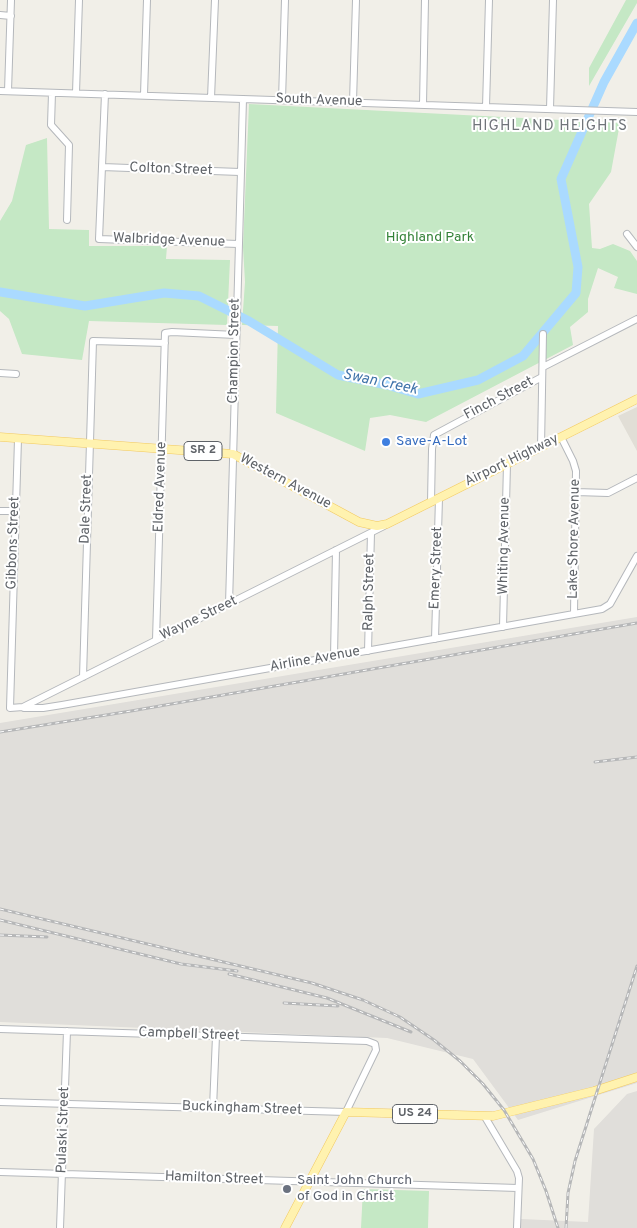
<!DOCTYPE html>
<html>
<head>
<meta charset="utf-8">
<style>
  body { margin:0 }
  canvas { display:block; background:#f1efe8 }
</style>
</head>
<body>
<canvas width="637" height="1228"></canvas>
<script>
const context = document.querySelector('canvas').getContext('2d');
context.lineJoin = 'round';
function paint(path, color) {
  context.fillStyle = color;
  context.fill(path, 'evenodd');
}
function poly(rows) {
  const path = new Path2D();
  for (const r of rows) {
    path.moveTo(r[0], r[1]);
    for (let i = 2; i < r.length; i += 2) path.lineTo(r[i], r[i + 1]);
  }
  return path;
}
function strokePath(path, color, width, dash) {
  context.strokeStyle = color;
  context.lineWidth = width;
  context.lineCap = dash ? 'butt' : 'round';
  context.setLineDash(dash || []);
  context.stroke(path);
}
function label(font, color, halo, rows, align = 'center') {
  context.font = font + ' Overpass,sans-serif';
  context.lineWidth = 4;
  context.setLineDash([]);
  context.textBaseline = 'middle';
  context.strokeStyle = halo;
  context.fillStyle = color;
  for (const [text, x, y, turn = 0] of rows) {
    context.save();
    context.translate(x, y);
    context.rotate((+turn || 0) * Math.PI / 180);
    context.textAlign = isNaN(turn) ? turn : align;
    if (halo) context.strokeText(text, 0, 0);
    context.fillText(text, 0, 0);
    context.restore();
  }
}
const industrial = poly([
  [637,617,637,1083,518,1120,473,1059,387,1038,0,1022,0,723],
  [637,1091,637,1228,520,1228,521,1219,588,1222,594,1129,627,1094]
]);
const education = poly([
  [637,407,637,451,618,416]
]);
const green = poly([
  [626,0,637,0,637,3,589,86,589,68],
  [249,104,620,123,611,172,589,204,592,248,600,249,613,244,630,251,637,261,637,294,614,288,618,277,598,268,588,299,588,312,570,327,573,345,426,422,390,415,370,418,365,451,276,413,278,326,242,325,245,282,243,247],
  [47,138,49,229,89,230,89,246,167,246,166,259,230,260,227,325,89,321,82,360,22,354,9,319,0,311,0,221,12,201,26,145],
  [363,1189,429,1191,428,1228,361,1228]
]);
const river = poly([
  [0,292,85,306,164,293,199,296,249,321,338,375,387,385,418,394,478,380,523,356,576,293,578,267,561,179,604,82,637,23]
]);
const minor = poly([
  [0,15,11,16],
  [0,91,637,112],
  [8,91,11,0],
  [52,93,51,125,69,145,67,220],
  [76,93,79,0],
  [105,94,99,239,238,244],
  [144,95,147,0],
  [211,98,215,0],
  [282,100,285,0],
  [353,102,356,0],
  [423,105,425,0],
  [486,107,489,0],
  [550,109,553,0],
  [102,167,240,172],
  [627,234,637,247],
  [543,367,637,319],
  [0,373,16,374],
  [561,437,573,461,576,471,574,614],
  [18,439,10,708,23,707,31,703,384,526],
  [541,447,543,334],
  [576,492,608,493,637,478],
  [431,502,432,449,434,435,542,377],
  [0,511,15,511],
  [229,604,243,99],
  [503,627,507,464],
  [435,639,439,498],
  [156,640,165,333,172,332,236,335],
  [368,651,371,533],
  [334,657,336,550],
  [83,677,93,341,165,343],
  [24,708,43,708,62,705,602,609,610,604,637,556],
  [0,1029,367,1041,375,1044,376,1050,346,1112,0,1102],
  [213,1108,216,1036],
  [485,1117,517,1171,519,1178,517,1228],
  [0,1172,518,1188],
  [60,1228,67,1031]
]);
const major = poly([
  [0,437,233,454,359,522,377,526,387,524,637,399],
  [285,1228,346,1112,493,1116,594,1091,637,1077]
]);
const rail = poly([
  [0,732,131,711,637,623],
  [595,762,637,757],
  [0,909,312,983,363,1000,400,1017,434,1040,460,1061,483,1084,504,1110,533,1159,546,1191,558,1228],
  [0,920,181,964,237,971],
  [0,935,47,937],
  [229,974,327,998,411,1032],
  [284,1003,338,1006],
  [566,1228,568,1193,575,1161,637,966]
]);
const markers = [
  [386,442,5,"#3f7fe0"],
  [287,1189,5,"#6b7280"]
];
const shields = [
  [203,451,38],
  [415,1114,45]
];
const shieldNames = [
  ["SR 2",203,451],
  ["US 24",415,1114]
];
const streetNames = [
  ["South Avenue",319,101,2],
  ["Colton Street",171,170,2],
  ["Walbridge Avenue",169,241,2],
  ["Champion Street",235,351,-89],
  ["Finch Street",499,399,-28],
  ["Airport Highway",512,461,-26],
  ["Western Avenue",285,482,28],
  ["Eldred Avenue",161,487,-88],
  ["Dale Street",87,509,-88],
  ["Lake Shore Avenue",575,539,-89],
  ["Gibbons Street",14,543,-88],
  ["Whiting Avenue",505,546,-89],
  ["Emery Street",437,568,-88],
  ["Ralph Street",370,592,-89],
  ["Wayne Street",199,619,-26],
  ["Airline Avenue",315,660,-10],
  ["Campbell Street",189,1035,2],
  ["Buckingham Street",242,1109,2],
  ["Pulaski Street",64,1130,-88],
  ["Hamilton Street",214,1179,2]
];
const parkNames = [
  ["Highland Park",430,238]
];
const shopNames = [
  ["Save-A-Lot",396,442]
];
const worshipNames = [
  ["Saint John Church",297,1181],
  ["of God in Christ",297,1197]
];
const neighbourhoodNames = [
  ["HIGHLAND HEIGHTS",550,127]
];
const waterNames = [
  ["Swan Creek",380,383,12]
];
paint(industrial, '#e0deda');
paint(education, '#e1ded6');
paint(green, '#c5e8c5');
strokePath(river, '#aadaff', 9);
strokePath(minor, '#b5b8bc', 8);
strokePath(major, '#f2c960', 9);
strokePath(minor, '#fff', 6);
strokePath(major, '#fff2af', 8);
strokePath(rail, '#b6b7b8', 3);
strokePath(rail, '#fff', 1, [4]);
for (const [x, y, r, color] of markers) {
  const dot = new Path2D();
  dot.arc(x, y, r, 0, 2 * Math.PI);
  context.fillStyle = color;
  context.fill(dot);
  strokePath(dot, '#fff', 2);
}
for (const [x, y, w] of shields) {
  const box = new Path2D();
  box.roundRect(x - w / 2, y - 9.5, w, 19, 4);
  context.fillStyle = '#fff';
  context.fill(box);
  strokePath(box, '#5f6368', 1);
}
label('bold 12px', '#5f6368', null, shieldNames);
label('14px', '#5f6368', '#fff', streetNames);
label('14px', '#348238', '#fff', parkNames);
label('14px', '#366cbe', '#fff', shopNames, 'left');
label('14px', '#5b616d', '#fff', worshipNames, 'left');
context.letterSpacing = '1px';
label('15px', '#70757a', '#fff', neighbourhoodNames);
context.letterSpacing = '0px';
label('italic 15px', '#4174aa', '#fff', waterNames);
</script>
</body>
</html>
